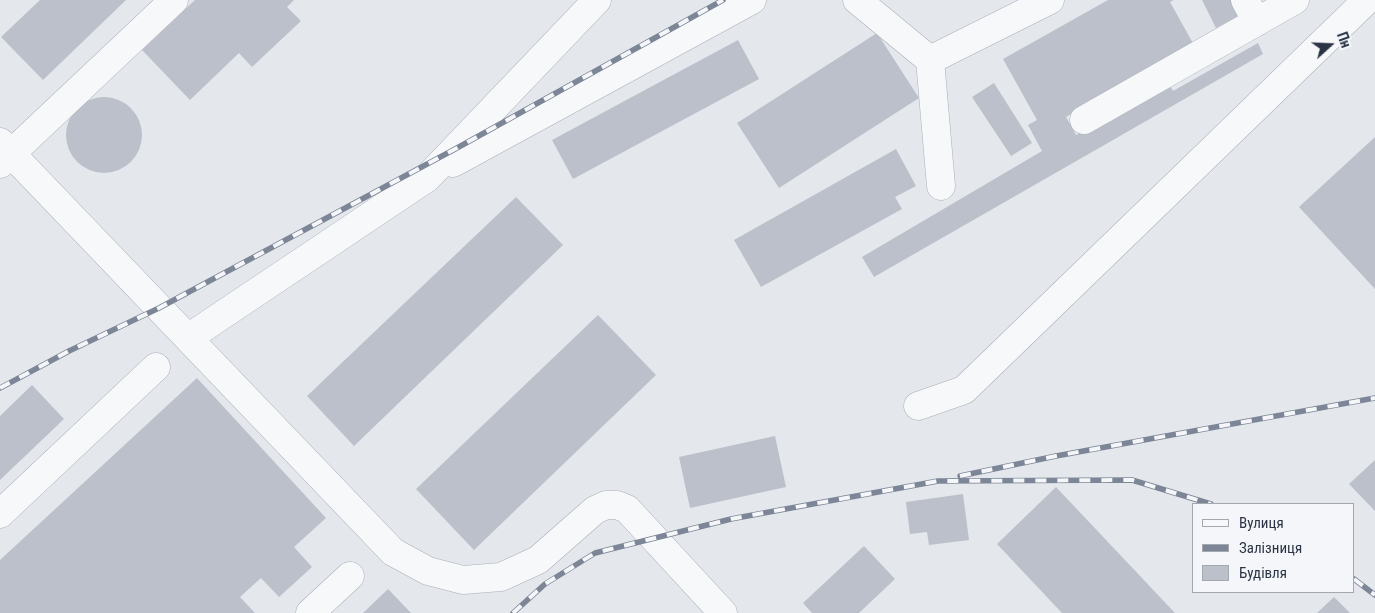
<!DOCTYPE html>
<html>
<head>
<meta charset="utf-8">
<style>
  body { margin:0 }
  #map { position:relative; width:1375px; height:613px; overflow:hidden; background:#e4e7ec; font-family:"Roboto Condensed",sans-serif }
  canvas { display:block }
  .legend { position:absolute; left:1192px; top:503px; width:162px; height:90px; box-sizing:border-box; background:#f4f6f9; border:1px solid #a4a8b1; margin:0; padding:6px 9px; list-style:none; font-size:15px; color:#2b3445 }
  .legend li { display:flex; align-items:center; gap:10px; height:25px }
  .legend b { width:25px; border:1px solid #a4a8b1 }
  .north { position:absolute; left:1305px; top:20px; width:50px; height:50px; -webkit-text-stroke:4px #f4f6f9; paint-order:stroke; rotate:70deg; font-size:14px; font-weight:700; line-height:20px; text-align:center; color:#2b3445 }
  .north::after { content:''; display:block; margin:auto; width:18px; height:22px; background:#2b3445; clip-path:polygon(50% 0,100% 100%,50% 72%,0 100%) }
</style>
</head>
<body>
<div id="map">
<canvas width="1375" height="613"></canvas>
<ul class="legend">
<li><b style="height:6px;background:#f7f8fa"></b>Вулиця</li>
<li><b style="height:6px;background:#7d8696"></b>Залізниця</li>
<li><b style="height:14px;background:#bbc0ca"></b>Будівля</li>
</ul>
<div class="north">Пн</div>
</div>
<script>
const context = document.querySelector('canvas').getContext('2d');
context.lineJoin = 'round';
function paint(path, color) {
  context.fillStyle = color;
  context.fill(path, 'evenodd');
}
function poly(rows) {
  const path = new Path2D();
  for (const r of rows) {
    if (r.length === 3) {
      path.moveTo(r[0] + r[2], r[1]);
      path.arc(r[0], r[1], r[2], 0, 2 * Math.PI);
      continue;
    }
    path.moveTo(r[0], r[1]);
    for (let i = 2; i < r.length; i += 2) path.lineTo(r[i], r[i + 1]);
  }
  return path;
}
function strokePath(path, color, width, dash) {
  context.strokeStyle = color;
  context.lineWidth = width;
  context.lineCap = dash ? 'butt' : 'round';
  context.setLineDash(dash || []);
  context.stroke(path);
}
const building = poly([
  [40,0,126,0,43,80,1,37],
  [195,0,294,0,287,7,301,21,252,67,239,53,190,100,142,50],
  [1108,0,1174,0,1170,2,1194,45,1066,117,1076,135,1169,83,1173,91,1258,43,1263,54,874,277,862,257,1042,151,1028,125,1037,120,1003,59],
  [1202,0,1232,0,1240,15,1216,28],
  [877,33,919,98,779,188,737,123],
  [738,40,759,79,573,179,552,140],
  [994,83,1032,143,1011,156,972,97],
  [104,135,38],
  [1375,137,1375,289,1299,207],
  [896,149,916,186,895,197,902,209,761,287,734,240],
  [516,197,563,245,354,446,307,396],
  [598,315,656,375,474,550,416,489],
  [197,378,326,518,294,547,312,567,279,597,261,578,240,597,255,613,0,613,0,560],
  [32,385,64,419,0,480,0,416],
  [775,436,786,487,690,508,679,457],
  [1375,460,1375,511,1349,484],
  [1056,487,1175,613,1062,613,997,544],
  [963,494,969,540,929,545,927,532,910,534,906,502],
  [864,546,895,579,859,613,812,613,803,603],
  [388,589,411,613,363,613],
  [1334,597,1350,613,1317,613]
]);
const minor = poly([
  [857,0,930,60,1050,0],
  [1245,0,1257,22],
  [930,60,941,186],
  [1084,120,1295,0],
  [0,142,393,552,428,571,463,580,501,577,538,560,595,510,606,505,617,505,627,509,723,613],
  [453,163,752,0],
  [0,164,174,0],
  [188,338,427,178,597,0],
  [918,406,964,390,1367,0],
  [0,514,156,367],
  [310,613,350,576]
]);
const rail = poly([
  [0,388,69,351,159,308,457,148,723,0],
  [960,476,1056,456,1375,398],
  [1354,579,1375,595],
  [513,613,545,584,595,553,731,519,938,481,1132,480,1211,504]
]);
paint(building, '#bbc0ca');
strokePath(minor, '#a9aeb7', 29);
strokePath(minor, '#f7f8fa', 28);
strokePath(rail, '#7d8696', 5.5);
strokePath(rail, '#f4f6f9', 4, [11]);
</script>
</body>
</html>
